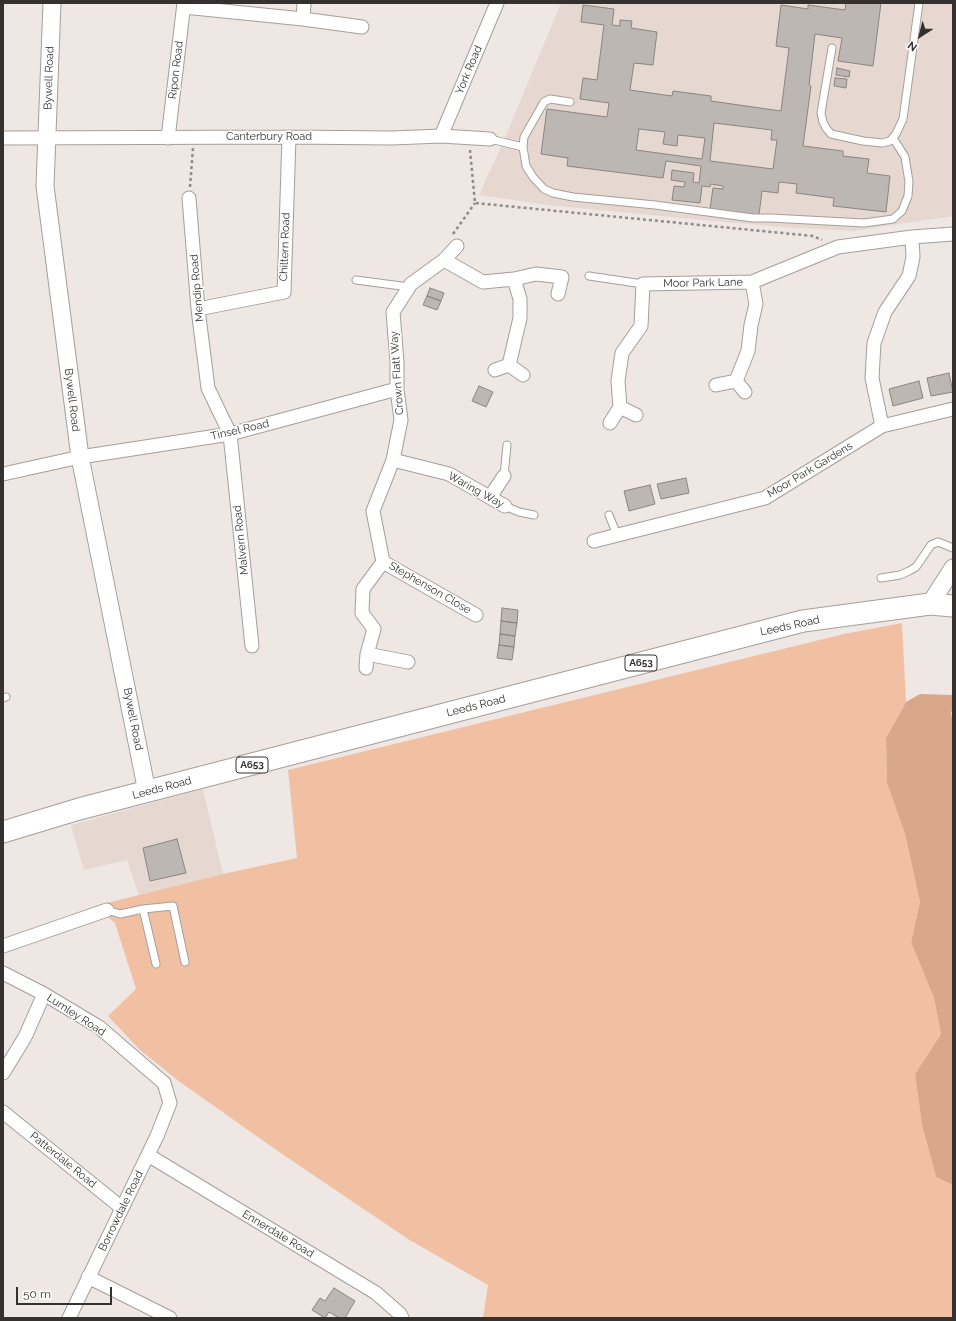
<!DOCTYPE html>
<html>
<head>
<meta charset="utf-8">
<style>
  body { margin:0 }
  #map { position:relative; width:956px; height:1321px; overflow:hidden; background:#eee7e4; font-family:Raleway,sans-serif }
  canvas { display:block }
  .frame { position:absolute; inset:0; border:4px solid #343130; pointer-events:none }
  .north { position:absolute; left:900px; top:16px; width:40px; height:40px; -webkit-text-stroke:3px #fff; paint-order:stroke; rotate:216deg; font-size:11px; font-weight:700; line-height:16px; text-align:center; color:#343130 }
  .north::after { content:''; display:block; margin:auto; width:14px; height:18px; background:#343130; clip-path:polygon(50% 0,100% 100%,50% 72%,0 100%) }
  .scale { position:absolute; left:16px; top:1287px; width:96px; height:18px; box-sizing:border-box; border:2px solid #343130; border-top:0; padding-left:5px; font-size:12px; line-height:14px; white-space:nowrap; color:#343130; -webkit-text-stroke:3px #fff; paint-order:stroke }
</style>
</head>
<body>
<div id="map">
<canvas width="956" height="1321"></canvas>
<div class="frame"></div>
<div class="north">N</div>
<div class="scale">50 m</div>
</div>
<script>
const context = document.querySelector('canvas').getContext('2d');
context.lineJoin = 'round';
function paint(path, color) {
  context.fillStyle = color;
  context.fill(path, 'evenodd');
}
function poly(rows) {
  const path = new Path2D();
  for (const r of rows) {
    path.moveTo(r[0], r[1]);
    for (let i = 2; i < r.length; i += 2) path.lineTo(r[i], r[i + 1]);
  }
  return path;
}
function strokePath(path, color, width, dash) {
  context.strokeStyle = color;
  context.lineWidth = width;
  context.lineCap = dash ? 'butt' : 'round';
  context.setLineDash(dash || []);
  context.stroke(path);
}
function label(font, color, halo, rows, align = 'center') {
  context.font = font + ' Raleway,sans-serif';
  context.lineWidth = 3;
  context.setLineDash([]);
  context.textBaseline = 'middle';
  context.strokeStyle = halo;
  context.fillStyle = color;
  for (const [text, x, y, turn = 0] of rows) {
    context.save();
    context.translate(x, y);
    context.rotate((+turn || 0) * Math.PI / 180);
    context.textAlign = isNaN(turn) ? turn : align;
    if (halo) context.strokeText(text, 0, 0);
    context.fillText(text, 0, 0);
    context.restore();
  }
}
const built = poly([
  [561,3,953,3,953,216,853,231,782,227,702,220,548,205,479,195,504,140],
  [203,789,223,874,139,895,127,860,84,870,71,825]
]);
const green = poly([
  [902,623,906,702,886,738,887,783,905,834,920,902,911,942,934,998,941,1034,915,1074,922,1125,936,1177,953,1185,953,1318,483,1318,488,1285,408,1239,282,1154,180,1082,140,1050,108,1016,136,989,115,923,95,906,223,874,297,858,288,770,844,634]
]);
const forest = poly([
  [920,694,953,695,953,706,951,714,953,721,953,1185,936,1177,922,1125,915,1074,941,1034,934,998,911,942,920,902,905,834,887,783,886,738,906,702]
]);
const building = poly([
  [846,3,881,3,873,66,838,61,842,38,815,34,809,85,811,86,803,146,843,151,843,156,869,159,867,173,890,176,886,212,833,206,834,198,796,193,797,184,779,182,778,193,762,191,759,215,710,209,713,188,723,189,723,186,711,184,710,187,702,186,700,203,672,200,674,186,684,187,685,182,671,180,672,170,694,173,693,182,699,183,701,166,666,161,663,178,567,166,568,158,541,154,547,109,607,117,609,103,580,99,583,78,597,80,604,25,581,22,583,5,614,9,612,25,620,26,620,20,632,21,631,28,657,32,653,65,634,63,630,90,672,96,673,91,711,96,711,101,781,111,789,48,776,46,781,5,808,9,808,5,845,10,846,3],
  [714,123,772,130,771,140,777,140,773,169,710,161,714,123],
  [639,129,665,132,663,144,677,146,678,135,705,138,702,159,636,150,639,129],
  [837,68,850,71,849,77,836,75,837,68],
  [835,78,847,79,846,88,834,86,835,78],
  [430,288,444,293,441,301,427,296,430,288],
  [427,296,441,301,437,310,423,305,427,296],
  [949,373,953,392,931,396,927,378,949,373],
  [919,381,923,398,893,406,889,389,919,381],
  [479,386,493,392,486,407,472,401,479,386],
  [686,478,689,493,661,499,657,484,686,478],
  [650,485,655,504,629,511,624,491,650,485],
  [502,608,518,610,517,623,501,621,502,608],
  [501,621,517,623,515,636,500,634,501,621],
  [500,634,515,636,514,647,499,645,500,634],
  [499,645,514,647,512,660,497,658,499,645],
  [177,839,186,873,150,881,143,848,177,839],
  [334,1288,355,1301,345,1318,339,1318,329,1312,325,1318,312,1310,320,1298,325,1301,334,1288]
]);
const path = poly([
  [470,150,475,203,813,236,822,240],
  [190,187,193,148],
  [453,234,475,203]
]);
const service = poly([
  [832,48,821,113,823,122,826,128,831,134,863,141,882,143,890,141,896,134,903,119,919,3],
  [570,102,550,99,544,102,524,137,523,147,526,166,533,177,544,189,553,193,573,197,655,205,753,218,771,218,864,223,893,219,902,211,908,196,909,182,905,157,893,138],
  [490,139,523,147],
  [589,276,643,284],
  [356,280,409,287],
  [504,476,507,445],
  [505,506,519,512,534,515],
  [609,515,617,535],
  [881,578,900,575,909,571,916,567,931,545,938,542,953,548],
  [3,698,6,697],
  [143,909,173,906,185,962],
  [107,910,120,914,143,909,156,964]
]);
const minor = poly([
  [184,7,303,19,362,27],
  [303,19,304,3],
  [441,136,497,3],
  [3,138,289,137,392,138,441,136,490,139],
  [168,138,184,3],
  [189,198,198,309,208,388,230,434,252,646],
  [444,260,483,282,514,279,520,299,520,318,509,365,495,370],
  [514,279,536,274,562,277,558,294],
  [198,309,284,292,289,137],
  [509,365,523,375],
  [736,381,748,351,751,325,756,304,752,282],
  [716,385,736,381,745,392],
  [620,407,636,415],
  [610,423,620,407,618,381,622,353,641,326,643,284,752,282,838,247,912,237,953,234],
  [882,426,872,378,874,343,885,312,909,276,913,257,912,237],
  [393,460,449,474,505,506],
  [3,474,80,457,230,434,397,389],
  [490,497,504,476],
  [594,541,765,498,882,426,953,409],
  [383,562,476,615],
  [367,654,408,662],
  [366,668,367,654,374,629,362,613,363,589,383,562,373,511,393,460,401,420,397,389,397,362,393,312,411,284,444,260,457,246],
  [3,946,107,910],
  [3,973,44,994,99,1027,164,1083,170,1103,157,1136,69,1318],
  [3,1073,25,1037,44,994],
  [3,1112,122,1208],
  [148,1155,376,1293,400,1314,402,1318],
  [88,1277,170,1318]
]);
const tertiary = poly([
  [52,3,45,186,80,457,147,792],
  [930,604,953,568]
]);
const primary = poly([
  [3,832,79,809,803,621,930,604,953,606]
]);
const shields = [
  [641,663,32],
  [252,765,32]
];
const shieldNames = [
  ["A653",641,663],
  ["A653",252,765]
];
const streetNames = [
  ["Ripon Road",176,70,-83],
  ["York Road",469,70,-67],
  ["Bywell Road",49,78,-88],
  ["Canterbury Road",269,137],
  ["Chiltern Road",285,247,-88],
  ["Moor Park Lane",703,283,-1],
  ["Mendip Road",197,288,-95],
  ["Crown Flatt Way",397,373,-94],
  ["Bywell Road",72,400,83],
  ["Tinsel Road",240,430,-13],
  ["Moor Park Gardens",810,470,-31],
  ["Waring Way",476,490,29],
  ["Malvern Road",241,540,-96],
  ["Stephenson Close",430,588,30],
  ["Leeds Road",790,626,-12],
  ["Leeds Road",476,706,-14],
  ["Bywell Road",133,719,79],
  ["Leeds Road",162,788,-15],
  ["Lumley Road",76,1015,33],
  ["Patterdale Road",63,1160,39],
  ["Borrowdale Road",121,1211,-64],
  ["Ennerdale Road",278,1234,31]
];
paint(built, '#e6d8d0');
paint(green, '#f1c0a3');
paint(forest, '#d9a88a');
paint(building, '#bdb7b4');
strokePath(building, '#8b8581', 1);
strokePath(service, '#a49f9b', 9);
strokePath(minor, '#a49f9b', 15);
strokePath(tertiary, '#a49f9b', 19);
strokePath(primary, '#a49f9b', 23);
strokePath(path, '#908b89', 2.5, [3, 3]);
strokePath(service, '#fff', 7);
strokePath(minor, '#fff', 13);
strokePath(tertiary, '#fff', 17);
strokePath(primary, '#fff', 21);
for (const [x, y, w] of shields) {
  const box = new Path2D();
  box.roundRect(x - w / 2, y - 8, w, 16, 3);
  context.fillStyle = '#fff';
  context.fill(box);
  strokePath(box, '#343130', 1);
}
label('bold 10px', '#343130', null, shieldNames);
label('11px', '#343130', '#fff', streetNames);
</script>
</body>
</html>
